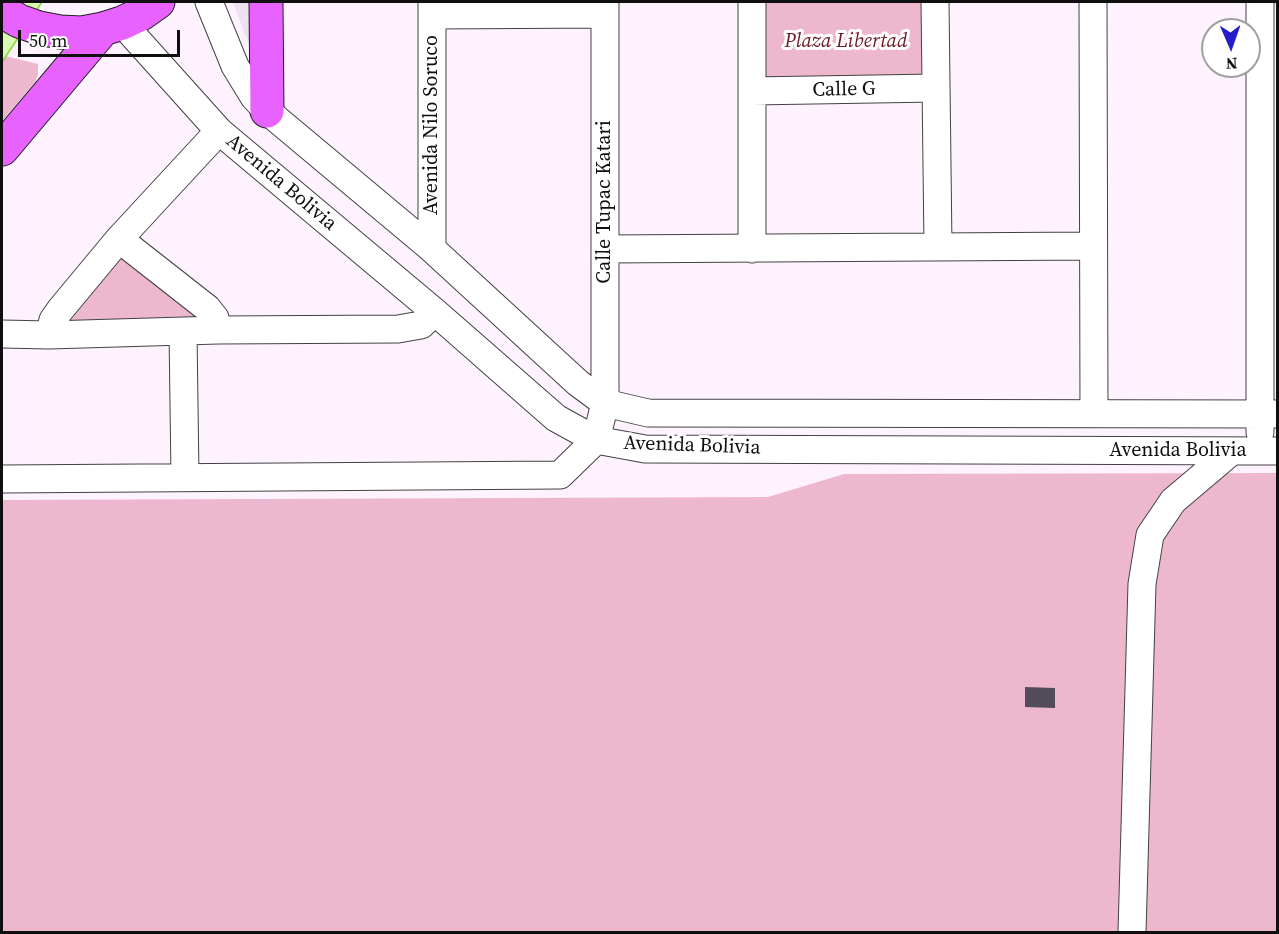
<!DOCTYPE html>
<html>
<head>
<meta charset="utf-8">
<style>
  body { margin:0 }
  #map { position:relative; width:1279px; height:934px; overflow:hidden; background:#fef2ff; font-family:"Source Serif 4",serif }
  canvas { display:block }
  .frame { position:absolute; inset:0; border:3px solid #0f0f0f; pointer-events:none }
  .north { position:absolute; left:1201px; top:18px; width:60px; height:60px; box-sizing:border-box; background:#fff; border:2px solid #9f9f9f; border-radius:50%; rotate:178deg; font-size:16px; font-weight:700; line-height:24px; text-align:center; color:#0f0f0f }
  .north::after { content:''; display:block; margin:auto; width:21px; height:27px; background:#251dca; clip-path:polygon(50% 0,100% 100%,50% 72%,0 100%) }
  .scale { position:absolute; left:18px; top:30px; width:162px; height:27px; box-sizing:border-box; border:3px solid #0f0f0f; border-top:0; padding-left:8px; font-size:18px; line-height:21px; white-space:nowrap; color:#0f0f0f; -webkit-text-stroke:4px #fff; paint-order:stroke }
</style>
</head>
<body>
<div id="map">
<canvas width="1279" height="934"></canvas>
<div class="frame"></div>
<div class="north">N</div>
<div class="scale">50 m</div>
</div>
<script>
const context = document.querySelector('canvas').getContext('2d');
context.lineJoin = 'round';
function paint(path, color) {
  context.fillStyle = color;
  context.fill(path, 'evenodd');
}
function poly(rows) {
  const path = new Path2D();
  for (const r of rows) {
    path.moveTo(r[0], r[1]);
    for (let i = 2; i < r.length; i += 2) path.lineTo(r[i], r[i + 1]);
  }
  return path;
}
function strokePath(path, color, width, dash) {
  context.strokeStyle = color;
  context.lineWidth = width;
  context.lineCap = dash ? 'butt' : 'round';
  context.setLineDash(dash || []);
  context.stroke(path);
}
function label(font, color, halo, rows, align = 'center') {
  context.font = font + ' "Source Serif 4",serif';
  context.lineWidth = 6;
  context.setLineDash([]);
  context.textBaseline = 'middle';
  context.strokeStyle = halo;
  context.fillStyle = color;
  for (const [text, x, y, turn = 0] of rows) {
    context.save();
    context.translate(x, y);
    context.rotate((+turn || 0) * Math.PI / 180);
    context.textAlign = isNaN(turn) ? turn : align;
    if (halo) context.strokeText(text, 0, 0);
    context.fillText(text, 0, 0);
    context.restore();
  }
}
const green = poly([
  [763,2,928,2,929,82,763,83],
  [5,56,38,64,38,75,35,82,2,121,2,62],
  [125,250,204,319,64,323],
  [1277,473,1277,932,2,932,2,500,768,497,844,474]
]);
const plaza = poly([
  [233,2,257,2,252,48,245,35]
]);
const water = poly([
  [2,2,42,2,2,62,2,2]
]);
const building = poly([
  [1025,687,1055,688,1055,708,1025,707]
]);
const minor = poly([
  [209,2,235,66,254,97,267,111,432,249,578,383,605,403,648,413,1278,414],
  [432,2,432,249],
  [752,2,752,249],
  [935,2,938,247],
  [1093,2,1094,413],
  [1260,2,1260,432],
  [432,15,605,14],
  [122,23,219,131,435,312,556,418,596,440,645,449,1278,451],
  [752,91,936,88],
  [119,239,207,308,215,318,218,330],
  [605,249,1093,246],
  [183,332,185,477],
  [2,334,49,335,218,330,398,329,421,325,435,312],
  [49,335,53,320,60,310,119,239,219,131],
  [2,479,560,475,596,440,605,403,605,2],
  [1132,932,1142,584,1150,535,1173,501,1232,451]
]);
const major = poly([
  [266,2,267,111],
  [2,11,19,21,39,28,60,32,82,33,103,29,122,23,141,14,158,2],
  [2,149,103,29]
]);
const parkNames = [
  ["Plaza Libertad",846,42]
];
const streetNames = [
  ["Calle G",844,90,-1],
  ["Avenida Nilo Soruco",432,125,-90],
  ["Avenida Bolivia",281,183,40],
  ["Calle Tupac Katari",605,202,-90],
  ["Avenida Bolivia",692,446,2],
  ["Avenida Bolivia",1178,451]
];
paint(green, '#edb8ce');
paint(plaza, '#eedff1');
paint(water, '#d8fab2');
strokePath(water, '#86d734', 1.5);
paint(building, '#524b59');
strokePath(minor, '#424242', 29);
strokePath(major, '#202020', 35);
strokePath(minor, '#fff', 27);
strokePath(major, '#e862ff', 33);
label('italic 20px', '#6d1a23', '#fff', parkNames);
label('20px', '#0f0f0f', '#fff', streetNames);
</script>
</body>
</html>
